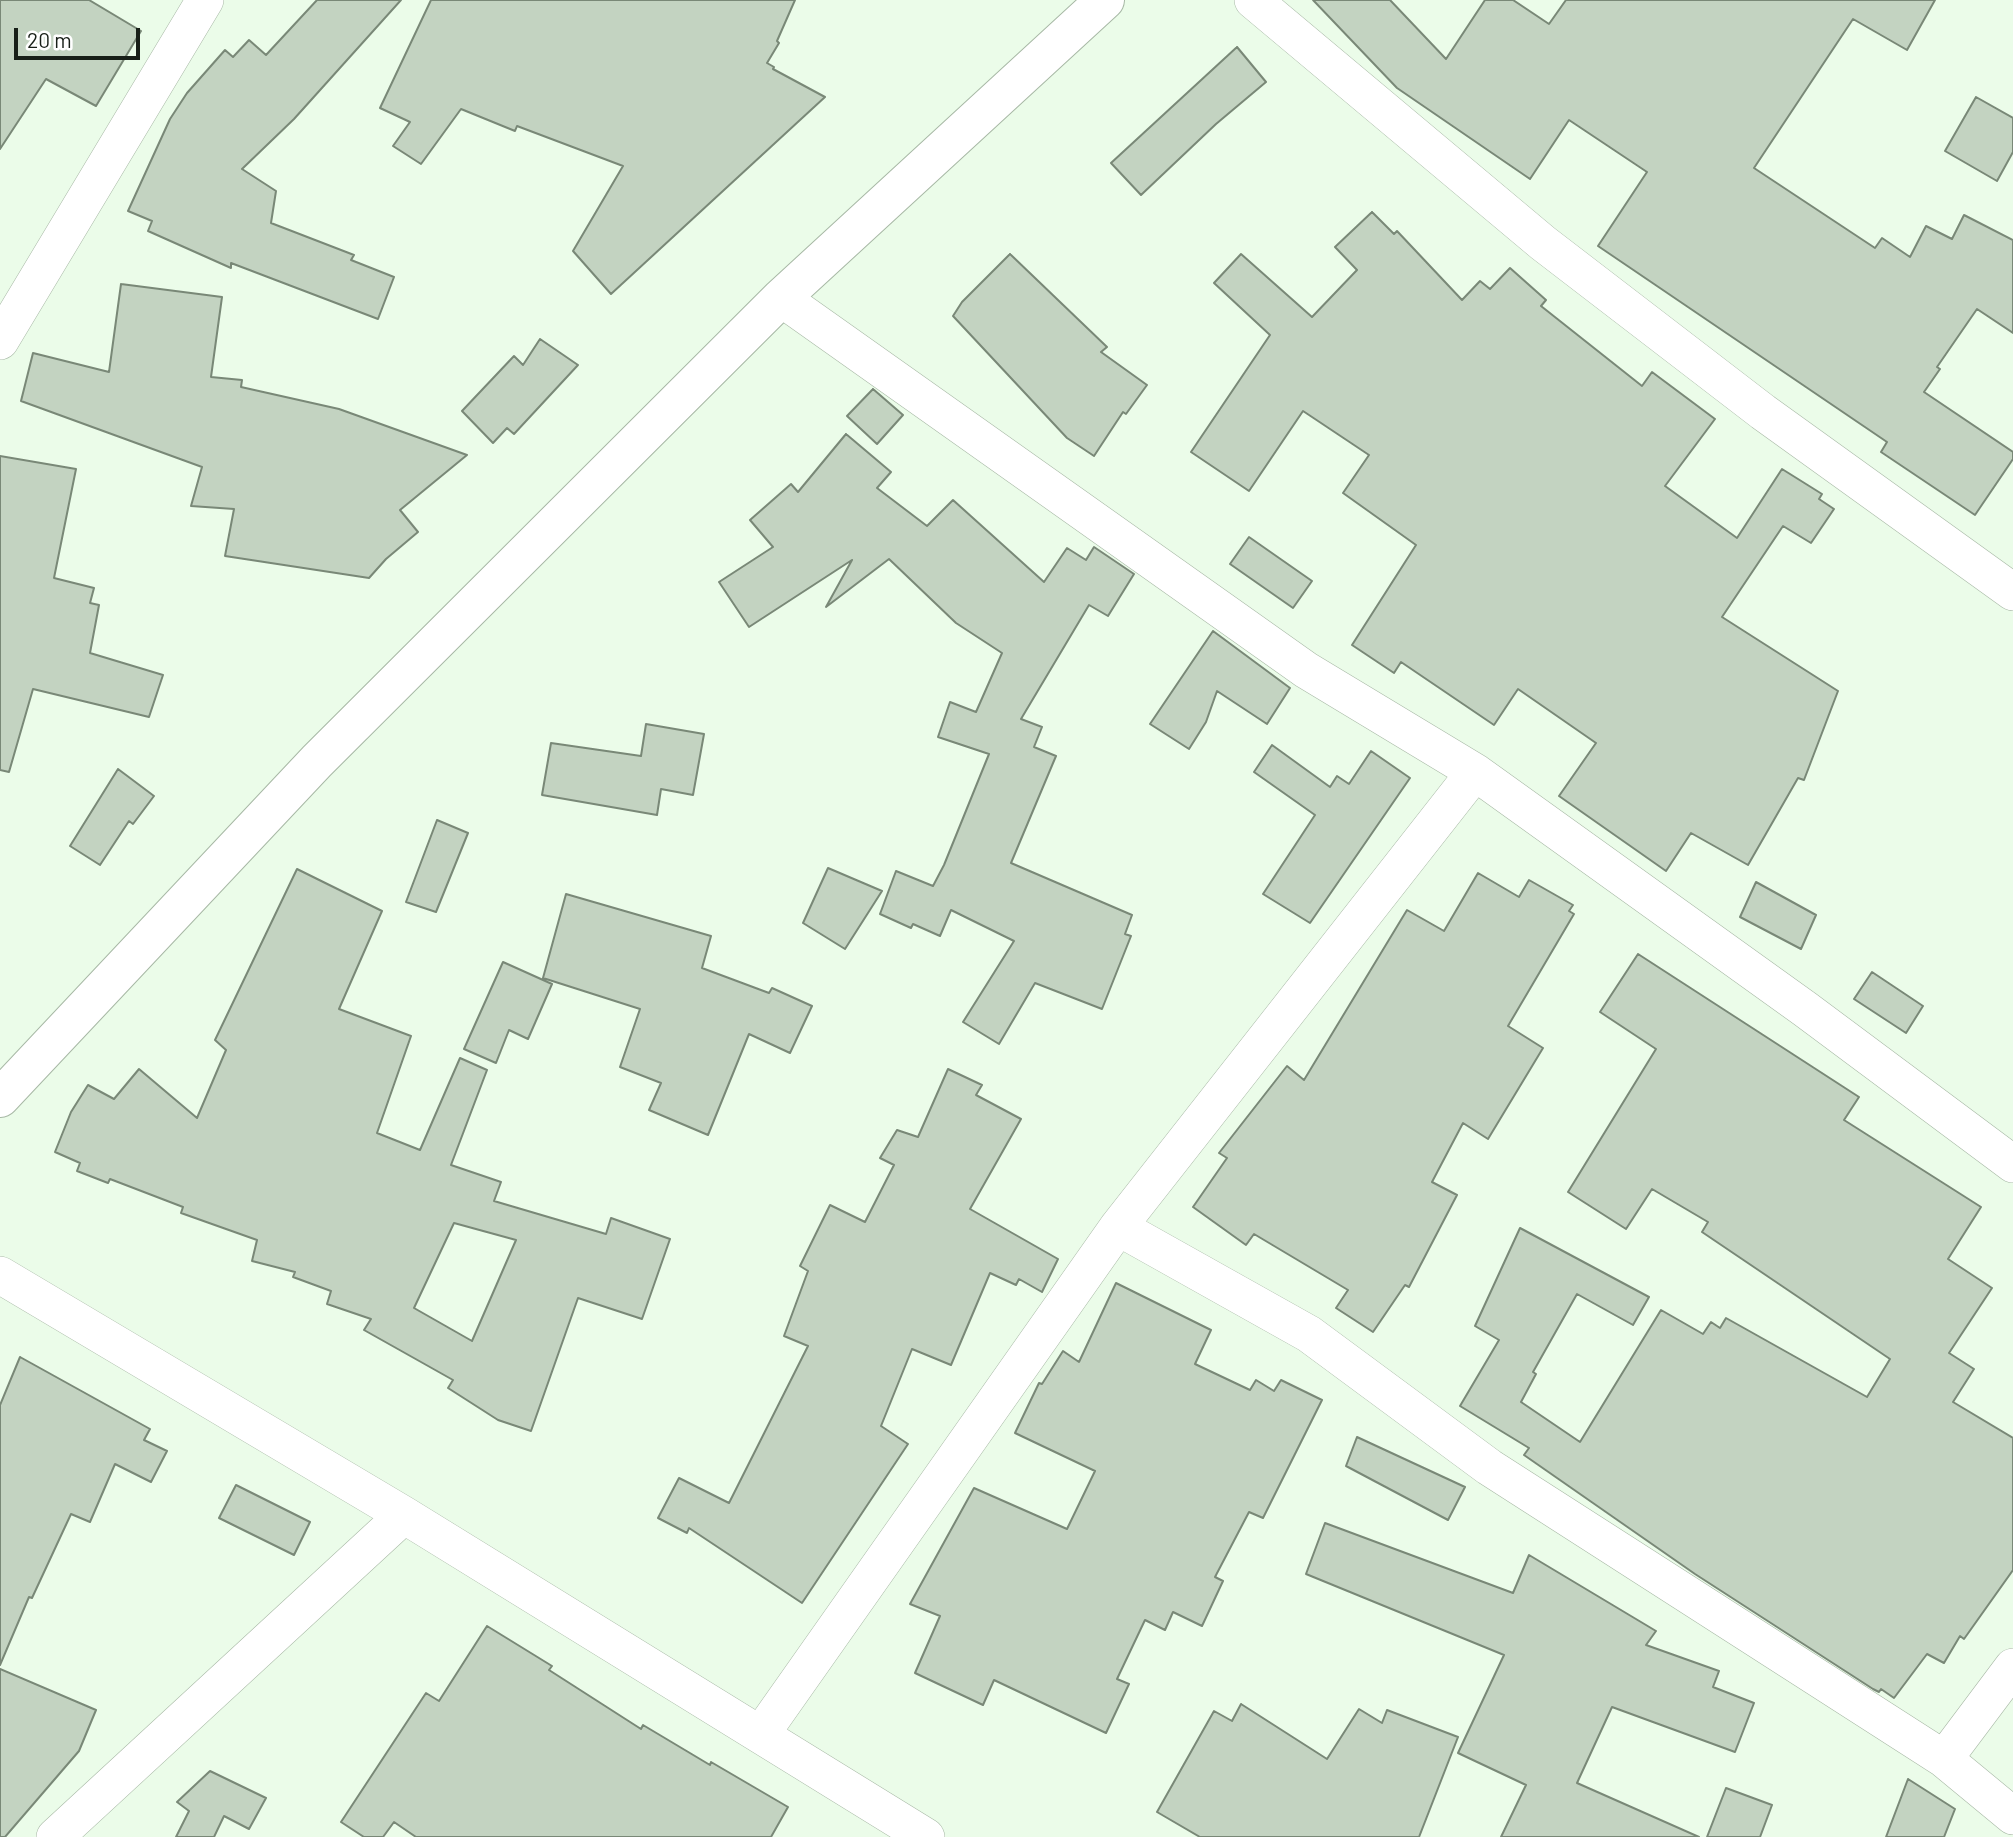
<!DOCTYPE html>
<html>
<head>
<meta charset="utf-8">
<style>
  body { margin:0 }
  #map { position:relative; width:2013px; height:1837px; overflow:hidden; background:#ebfce9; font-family:Barlow,sans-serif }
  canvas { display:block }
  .scale { position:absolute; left:14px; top:28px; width:126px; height:32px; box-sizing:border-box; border:4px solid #181f18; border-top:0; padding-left:9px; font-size:21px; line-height:24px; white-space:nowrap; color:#181f18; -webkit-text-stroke:5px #fff; paint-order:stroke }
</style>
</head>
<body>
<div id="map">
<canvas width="2013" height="1837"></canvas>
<div class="scale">20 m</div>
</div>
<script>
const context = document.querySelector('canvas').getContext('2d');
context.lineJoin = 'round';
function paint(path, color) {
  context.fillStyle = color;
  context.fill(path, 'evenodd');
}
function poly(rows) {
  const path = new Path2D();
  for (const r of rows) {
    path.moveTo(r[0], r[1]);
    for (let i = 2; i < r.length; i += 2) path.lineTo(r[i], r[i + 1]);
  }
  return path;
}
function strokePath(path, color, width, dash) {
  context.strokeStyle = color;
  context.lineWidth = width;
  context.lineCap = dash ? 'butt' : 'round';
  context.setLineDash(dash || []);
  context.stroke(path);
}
const building = poly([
  [0,0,89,0,141,31,96,106,46,79,0,149,0,0],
  [317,0,401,0,294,119,242,169,276,191,271,223,354,255,351,260,394,277,378,319,231,263,231,268,148,231,152,221,128,211,170,119,187,93,225,50,233,57,249,40,266,55,317,0],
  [431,0,795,0,777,41,779,43,767,63,774,67,773,69,825,97,611,294,573,251,623,166,517,126,515,131,461,109,421,164,393,146,410,122,380,108,431,0],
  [1313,0,1390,0,1446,59,1485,0,1513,0,1549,24,1566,0,1935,0,1907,50,1853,19,1754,168,1875,248,1882,238,1910,257,1926,226,1952,239,1964,215,2013,240,2013,333,1977,309,1937,367,1940,369,1924,392,2013,452,2013,459,1975,515,1881,452,1887,442,1598,246,1647,172,1569,120,1530,179,1397,88,1313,0],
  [1237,47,1266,82,1216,124,1141,195,1111,163,1237,47],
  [1976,97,2013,118,2013,152,1997,181,1945,151,1976,97],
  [1372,212,1394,234,1397,231,1462,300,1480,281,1490,289,1510,268,1546,300,1541,306,1642,386,1652,372,1715,419,1665,486,1737,538,1782,469,1822,494,1819,499,1834,509,1811,543,1783,526,1722,617,1838,691,1804,780,1798,778,1748,865,1691,833,1666,871,1559,796,1596,743,1518,689,1494,725,1401,662,1394,673,1352,645,1416,545,1343,493,1369,455,1303,411,1249,491,1191,452,1270,335,1214,283,1241,254,1312,317,1357,270,1335,247,1372,212],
  [1010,254,1107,347,1101,352,1147,385,1126,414,1123,412,1094,456,1067,438,953,316,962,302,1010,254],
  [121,284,222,297,211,377,242,380,241,387,339,409,467,455,400,510,418,532,386,559,369,578,225,556,234,509,191,506,202,467,21,401,33,353,109,372,121,284],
  [540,339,578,365,514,434,507,428,493,443,462,411,514,356,523,365,540,339],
  [873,389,903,415,877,444,847,416,873,389],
  [846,434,891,472,877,488,927,526,953,500,1044,582,1067,548,1086,560,1094,547,1134,574,1108,616,1089,605,1021,719,1042,727,1034,747,1056,756,1011,863,1132,915,1125,934,1131,936,1102,1009,1035,983,999,1044,963,1022,1014,941,951,910,940,936,913,924,911,928,880,914,896,871,933,886,944,865,989,754,938,737,950,702,976,712,1002,653,956,623,889,559,826,607,852,560,749,627,719,582,773,547,750,520,791,484,798,492,846,434],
  [0,456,76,469,54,578,94,588,90,603,99,605,90,653,163,675,149,717,33,689,9,772,0,770,0,456],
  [1249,537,1312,581,1293,608,1230,564,1249,537],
  [1213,631,1290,688,1267,724,1217,691,1206,722,1189,749,1150,724,1213,631],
  [646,724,704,734,693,795,661,789,657,815,542,795,551,743,641,756,646,724],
  [1272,745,1330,787,1337,776,1349,784,1371,751,1410,778,1310,923,1263,894,1315,815,1254,772,1272,745],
  [118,769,154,796,133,824,129,821,100,865,70,846,118,769],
  [437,820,468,833,436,912,406,902,437,820],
  [828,868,882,891,845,949,803,923,828,868],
  [297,869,382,911,339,1009,411,1036,377,1133,420,1150,460,1058,487,1070,451,1165,501,1182,494,1201,606,1234,611,1218,670,1239,642,1319,578,1298,531,1431,498,1420,448,1388,453,1380,364,1330,371,1319,327,1304,331,1291,293,1277,295,1272,252,1261,257,1240,181,1213,183,1207,110,1179,108,1183,77,1171,80,1163,55,1152,71,1112,88,1085,114,1099,139,1069,197,1118,226,1050,215,1040,297,869],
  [454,1223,516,1240,472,1341,414,1308,454,1223],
  [1478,873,1519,897,1529,880,1573,905,1569,911,1574,914,1508,1026,1543,1048,1488,1139,1463,1123,1432,1182,1457,1195,1409,1287,1405,1285,1373,1332,1336,1308,1348,1290,1254,1234,1246,1245,1193,1207,1227,1158,1219,1153,1287,1066,1304,1080,1407,910,1444,931,1478,873],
  [1756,882,1816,915,1801,949,1740,917,1756,882],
  [566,894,711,936,702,968,769,993,772,988,812,1006,790,1053,749,1034,708,1135,649,1110,661,1083,620,1067,640,1009,543,978,566,894],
  [1638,954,1859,1097,1844,1120,1981,1207,1948,1259,1992,1288,1949,1353,1974,1369,1953,1402,2013,1438,2013,1570,1964,1639,1960,1636,1944,1663,1927,1654,1894,1698,1881,1689,1879,1692,1873,1689,1695,1574,1524,1455,1529,1448,1460,1406,1499,1340,1475,1326,1520,1228,1649,1297,1633,1325,1577,1294,1533,1372,1536,1374,1521,1402,1580,1442,1661,1310,1703,1334,1711,1322,1720,1328,1726,1318,1867,1397,1890,1359,1702,1232,1708,1222,1652,1189,1626,1229,1568,1192,1656,1049,1600,1012,1638,954],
  [503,962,552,984,528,1039,509,1030,496,1063,464,1049,503,962],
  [1872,972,1923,1006,1906,1033,1854,999,1872,972],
  [948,1069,982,1085,976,1095,1021,1119,970,1209,1058,1259,1042,1292,1019,1279,1016,1285,990,1273,951,1365,912,1349,881,1426,908,1444,802,1603,689,1528,687,1533,658,1518,679,1478,729,1503,808,1346,784,1336,808,1271,800,1266,830,1205,865,1222,894,1165,880,1158,897,1130,918,1137,948,1069],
  [1116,1283,1211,1330,1195,1364,1250,1390,1256,1380,1274,1391,1281,1380,1322,1400,1263,1518,1249,1512,1215,1577,1223,1581,1202,1626,1173,1612,1165,1630,1145,1620,1117,1679,1129,1684,1106,1733,994,1680,983,1705,915,1673,940,1616,910,1604,974,1488,1067,1529,1095,1471,1015,1433,1039,1383,1042,1384,1063,1351,1079,1362,1116,1283],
  [20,1357,150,1429,144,1440,167,1451,151,1482,115,1464,90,1522,71,1514,32,1598,29,1597,0,1665,0,1405,20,1357],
  [1357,1437,1465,1487,1448,1520,1346,1466,1357,1437],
  [236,1485,310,1522,294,1555,219,1518,236,1485],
  [1325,1523,1513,1593,1529,1555,1656,1631,1646,1645,1719,1671,1713,1687,1754,1703,1735,1752,1612,1707,1577,1783,1699,1837,1501,1837,1526,1785,1458,1753,1504,1655,1306,1574,1325,1523],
  [487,1626,552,1666,549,1670,641,1729,643,1725,710,1765,711,1762,788,1807,771,1837,416,1837,394,1822,383,1837,364,1837,341,1822,426,1693,439,1701,487,1626],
  [0,1669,96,1710,79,1751,5,1837,0,1837,0,1669],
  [1241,1704,1327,1759,1359,1709,1382,1723,1387,1710,1458,1737,1419,1837,1200,1837,1157,1812,1214,1711,1232,1721,1241,1704],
  [210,1771,266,1798,249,1829,224,1816,214,1837,176,1837,189,1811,177,1802,210,1771],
  [1908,1779,1955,1809,1944,1837,1886,1837,1908,1779],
  [1726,1788,1772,1805,1760,1837,1707,1837,1726,1788]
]);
const street = poly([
  [1253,0,1543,243,1763,412,2013,592],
  [781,298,1306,670,1475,772,1805,1009,2013,1164],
  [0,341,205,0],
  [1118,1227,1309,1334,1489,1467,1944,1759,2013,1816],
  [0,1275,404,1515,926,1837],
  [761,1734,1118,1227,1475,772],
  [1944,1759,2013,1667],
  [55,1837,404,1515]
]);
const secondary = poly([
  [0,1098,317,761,781,298,1105,0]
]);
paint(building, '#c3d3c1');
strokePath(building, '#798877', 2);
strokePath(street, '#a7b8a5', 38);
strokePath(secondary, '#a7b8a5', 40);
strokePath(street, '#fff', 37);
strokePath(secondary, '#fff', 38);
</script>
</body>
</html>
